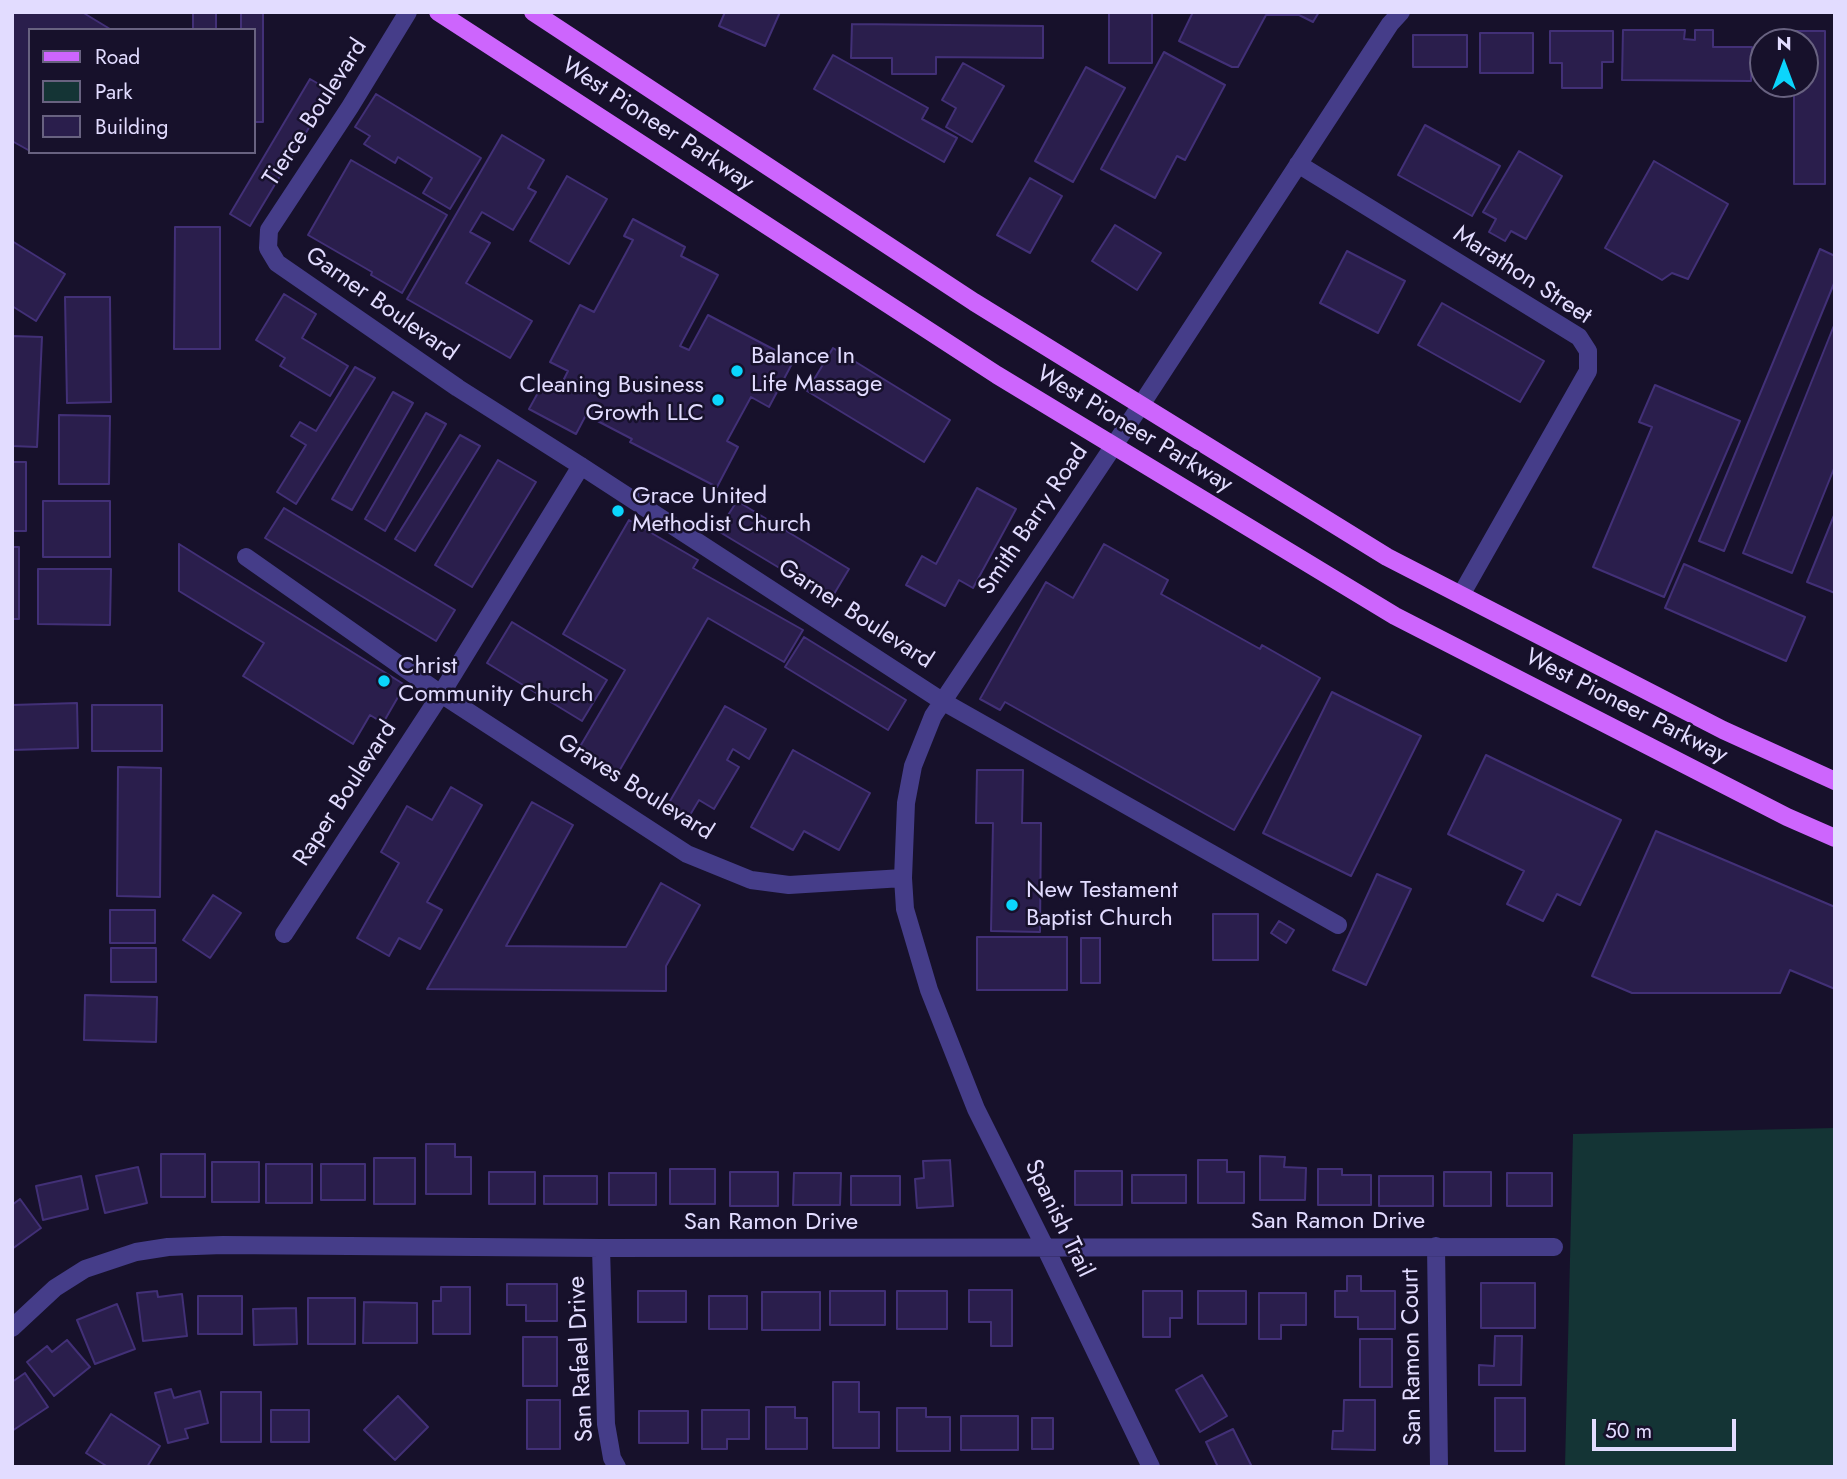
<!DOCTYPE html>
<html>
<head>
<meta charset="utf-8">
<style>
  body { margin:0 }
  #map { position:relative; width:1847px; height:1479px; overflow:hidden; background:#17112b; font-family:Jost,sans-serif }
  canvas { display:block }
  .frame { position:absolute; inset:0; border:14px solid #e2dcff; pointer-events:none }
  .legend { position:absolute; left:28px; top:28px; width:228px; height:126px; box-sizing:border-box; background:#17112b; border:2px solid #686280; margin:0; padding:9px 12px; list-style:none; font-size:21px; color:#e2dcff }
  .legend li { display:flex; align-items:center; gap:14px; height:35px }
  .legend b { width:35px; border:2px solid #686280 }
  .north { position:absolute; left:1749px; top:28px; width:70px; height:70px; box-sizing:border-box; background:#17112b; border:2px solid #686280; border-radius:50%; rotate:0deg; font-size:19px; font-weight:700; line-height:28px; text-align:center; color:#e2dcff }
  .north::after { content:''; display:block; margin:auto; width:24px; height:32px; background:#0bd5fc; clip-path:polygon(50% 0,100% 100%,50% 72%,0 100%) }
  .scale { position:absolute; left:1592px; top:1419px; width:144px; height:32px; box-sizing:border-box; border:4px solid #e2dcff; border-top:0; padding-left:9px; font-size:21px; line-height:24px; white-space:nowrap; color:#e2dcff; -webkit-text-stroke:5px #17112b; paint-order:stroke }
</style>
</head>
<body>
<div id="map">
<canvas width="1847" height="1479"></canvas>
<div class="frame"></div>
<ul class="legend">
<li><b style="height:9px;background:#cd65fd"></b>Road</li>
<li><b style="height:19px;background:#143435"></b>Park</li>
<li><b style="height:19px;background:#2a1e4c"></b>Building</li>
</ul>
<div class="north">N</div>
<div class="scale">50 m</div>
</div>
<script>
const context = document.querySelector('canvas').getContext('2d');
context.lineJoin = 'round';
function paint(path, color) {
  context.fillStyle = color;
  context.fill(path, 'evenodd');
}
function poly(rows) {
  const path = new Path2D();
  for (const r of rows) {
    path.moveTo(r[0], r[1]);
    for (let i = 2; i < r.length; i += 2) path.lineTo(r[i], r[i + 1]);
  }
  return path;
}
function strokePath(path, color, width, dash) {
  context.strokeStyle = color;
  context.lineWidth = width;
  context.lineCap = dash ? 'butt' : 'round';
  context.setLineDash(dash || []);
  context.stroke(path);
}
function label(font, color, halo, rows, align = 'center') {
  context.font = font + ' Jost,sans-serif';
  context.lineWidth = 5;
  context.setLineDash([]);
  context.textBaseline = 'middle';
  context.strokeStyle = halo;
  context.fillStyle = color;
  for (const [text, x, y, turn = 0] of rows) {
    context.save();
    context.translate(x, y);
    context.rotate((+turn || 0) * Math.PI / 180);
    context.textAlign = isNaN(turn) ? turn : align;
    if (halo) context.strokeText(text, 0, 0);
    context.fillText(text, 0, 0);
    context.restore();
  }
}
const green = poly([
  [1835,1128,1835,1467,1565,1467,1573,1134]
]);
const building = poly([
  [12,12,82,12,110,29,30,30,30,151,12,141,12,12],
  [193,12,216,12,216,30,193,30,193,12],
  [241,12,263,12,263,122,254,122,254,30,241,30,241,12],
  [725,12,780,12,765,46,719,26,725,12],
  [1109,12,1152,12,1152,63,1109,63,1109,12],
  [1193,12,1319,12,1313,22,1299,15,1266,15,1238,67,1232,67,1179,41,1193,12],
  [852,24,1043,26,1043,58,936,57,936,74,892,74,892,58,851,58,852,24],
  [1623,30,1685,30,1684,39,1695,40,1695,30,1713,30,1713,47,1752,47,1751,81,1622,80,1623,30],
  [1550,31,1613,31,1613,62,1602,62,1602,88,1562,88,1562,63,1550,63,1550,31],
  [1794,31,1825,31,1825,184,1794,184,1794,84,1805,84,1805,42,1794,42,1794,31],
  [1480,33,1533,33,1533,73,1480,73,1480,33],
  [1413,35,1467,35,1467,67,1413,67,1413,35],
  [1164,52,1225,85,1185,160,1177,156,1155,198,1101,169,1164,52],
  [833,55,928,108,922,119,957,138,944,162,814,89,833,55],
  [963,63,1004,86,972,142,946,127,956,108,942,100,963,63],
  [1086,67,1125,88,1073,182,1035,161,1086,67],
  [310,79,331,91,250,226,230,214,310,79],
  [376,94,481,158,450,209,423,193,432,178,398,157,395,163,364,144,370,136,355,127,376,94],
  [1425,125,1500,166,1472,216,1398,175,1425,125],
  [502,135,544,160,528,188,536,192,513,230,482,212,470,232,490,243,466,283,532,321,510,358,407,299,502,135],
  [1519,151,1562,176,1526,239,1511,231,1505,241,1489,232,1496,219,1483,212,1519,151],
  [351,160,447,215,402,293,371,275,372,272,308,235,351,160],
  [1654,161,1728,204,1688,279,1672,273,1662,280,1605,248,1654,161],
  [567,176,607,199,569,264,530,241,567,176],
  [1030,178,1062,196,1030,253,997,235,1030,178],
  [633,219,685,247,681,256,718,275,680,346,689,350,708,315,794,360,769,407,751,397,727,441,738,447,717,487,630,442,632,439,586,415,576,434,529,409,545,380,560,387,568,371,550,362,580,305,594,312,633,240,624,236,633,219],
  [1115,225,1161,253,1137,290,1092,261,1115,225],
  [175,227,220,227,220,349,174,349,175,227],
  [12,241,65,274,36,321,12,306,12,241],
  [1820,249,1835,256,1835,281,1724,551,1699,541,1820,249],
  [1347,251,1405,281,1378,333,1320,303,1347,251],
  [284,294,316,314,302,338,348,366,330,396,280,366,285,358,256,340,284,294],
  [65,297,110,297,111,402,67,403,65,297],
  [1442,303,1544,361,1520,402,1418,345,1442,303],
  [1835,323,1835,466,1792,573,1743,553,1835,323],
  [12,336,42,337,37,447,12,446,12,336],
  [833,348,950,420,924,462,807,391,833,348],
  [355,367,375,378,296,504,277,492,306,445,291,436,300,422,316,431,355,367],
  [1655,385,1740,421,1664,597,1593,567,1652,427,1639,422,1655,385],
  [393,392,413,403,352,510,332,499,393,392],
  [426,413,446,424,385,531,365,519,426,413],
  [59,415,110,416,109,484,59,484,59,415],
  [460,435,480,446,415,551,395,539,460,435],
  [498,460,536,482,472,587,435,565,498,460],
  [12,462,26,462,26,531,12,531,12,462],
  [977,488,1016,509,973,588,959,580,945,606,906,585,922,556,936,564,977,488],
  [43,501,110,501,110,557,43,557,43,501],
  [737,501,849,569,831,599,718,531,737,501],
  [284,508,455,610,436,641,265,538,284,508],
  [1835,513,1835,593,1807,582,1835,513],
  [629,520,698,560,693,568,803,630,784,662,708,618,618,773,578,750,625,670,563,634,629,520],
  [179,544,405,685,383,723,370,715,353,744,243,676,264,643,179,591,179,544],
  [1104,544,1168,580,1161,594,1260,649,1262,645,1320,678,1234,830,1005,702,1000,710,980,699,1046,582,1073,598,1104,544],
  [12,547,19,547,19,619,12,619,12,547],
  [1684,564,1805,617,1786,661,1665,608,1684,564],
  [38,569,111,569,110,625,38,624,38,569],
  [512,622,607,680,582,721,487,663,512,622],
  [804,637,906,700,888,730,785,667,804,637],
  [1332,692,1421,736,1351,876,1263,833,1332,692],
  [77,703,78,748,12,750,12,705,77,703],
  [92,705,162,705,162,751,92,751,92,705],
  [725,706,766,729,749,759,733,749,727,760,739,767,714,809,699,800,687,820,666,808,725,706],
  [793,750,870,793,839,850,804,831,793,850,751,827,793,750],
  [1486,755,1621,820,1580,905,1557,894,1543,921,1507,904,1524,871,1448,834,1486,755],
  [118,767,161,768,160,897,117,896,118,767],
  [977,770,1023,770,1022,823,1041,823,1040,932,991,931,993,823,976,823,977,770],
  [451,787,482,805,427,902,442,910,420,949,399,938,389,956,357,938,399,863,381,852,407,806,432,820,451,787],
  [532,802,573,825,506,946,626,947,661,883,700,905,666,966,666,991,427,989,532,802],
  [1656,831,1835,907,1835,989,1790,970,1780,993,1632,993,1592,976,1656,831],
  [1377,874,1411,889,1366,985,1333,970,1377,874],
  [213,895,241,913,210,958,183,940,213,895],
  [110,910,155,910,155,943,110,943,110,910],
  [1213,914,1258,914,1258,960,1213,960,1213,914],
  [1279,921,1294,930,1286,943,1271,933,1279,921],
  [977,937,1067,937,1067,990,977,990,977,937],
  [1081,938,1100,938,1100,983,1081,983,1081,938],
  [111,948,156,948,156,982,111,982,111,948],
  [85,995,157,997,156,1042,84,1040,85,995],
  [426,1144,455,1144,455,1157,471,1157,471,1194,426,1194,426,1144],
  [161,1154,205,1154,205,1197,161,1197,161,1154],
  [1260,1156,1285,1157,1284,1167,1306,1168,1305,1200,1260,1200,1260,1156],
  [374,1158,415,1158,415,1204,374,1204,374,1158],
  [950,1160,953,1206,917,1208,915,1179,924,1178,923,1161,950,1160],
  [1198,1160,1227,1160,1227,1172,1244,1172,1244,1203,1198,1203,1198,1160],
  [212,1162,259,1162,259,1202,212,1202,212,1162],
  [266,1164,312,1164,312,1203,266,1203,266,1164],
  [321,1164,365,1164,365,1200,321,1200,321,1164],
  [138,1167,147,1203,105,1213,96,1176,138,1167],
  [670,1169,715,1169,715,1204,670,1204,670,1169],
  [1318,1169,1342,1169,1342,1175,1371,1175,1371,1205,1318,1205,1318,1169],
  [1075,1171,1122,1171,1122,1205,1075,1205,1075,1171],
  [489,1172,535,1172,535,1204,489,1204,489,1172],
  [730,1172,778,1172,778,1206,730,1206,730,1172],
  [1444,1172,1491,1172,1491,1206,1444,1206,1444,1172],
  [609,1173,656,1173,656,1205,609,1205,609,1173],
  [794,1173,841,1173,840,1205,793,1205,794,1173],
  [1507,1173,1552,1173,1552,1206,1507,1206,1507,1173],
  [1132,1175,1186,1175,1186,1203,1132,1203,1132,1175],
  [81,1176,88,1209,43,1220,36,1186,81,1176],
  [544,1176,597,1176,597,1204,544,1204,544,1176],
  [851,1176,900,1176,900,1205,851,1205,851,1176],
  [1379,1176,1433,1176,1433,1206,1379,1206,1379,1176],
  [20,1199,41,1228,12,1249,12,1205,20,1199],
  [1347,1276,1361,1276,1361,1291,1395,1291,1395,1329,1358,1329,1358,1317,1335,1317,1335,1291,1347,1291,1347,1276],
  [1481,1283,1535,1283,1535,1328,1481,1328,1481,1283],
  [507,1284,557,1284,557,1321,526,1321,526,1305,507,1305,507,1284],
  [441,1287,470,1287,470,1334,433,1334,433,1301,441,1301,441,1287],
  [969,1290,1012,1290,1012,1346,991,1346,991,1322,969,1322,969,1290],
  [157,1291,158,1297,182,1294,187,1336,143,1341,137,1293,157,1291],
  [638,1291,686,1291,686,1322,638,1322,638,1291],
  [830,1291,885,1291,885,1325,830,1325,830,1291],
  [897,1291,947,1291,947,1329,897,1329,897,1291],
  [1143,1291,1182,1291,1182,1318,1170,1318,1170,1337,1143,1337,1143,1291],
  [1198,1291,1246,1291,1246,1324,1198,1324,1198,1291],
  [762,1292,820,1292,820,1330,762,1330,762,1292],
  [1259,1293,1306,1293,1306,1325,1281,1325,1281,1339,1259,1339,1259,1293],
  [198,1296,242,1296,242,1334,198,1334,198,1296],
  [709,1296,747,1296,747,1329,709,1329,709,1296],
  [308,1298,355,1298,355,1344,308,1344,308,1298],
  [364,1302,417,1303,417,1343,363,1343,364,1302],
  [117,1304,135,1349,95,1364,77,1320,117,1304],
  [296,1308,297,1344,254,1345,253,1309,296,1308],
  [1495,1336,1522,1336,1521,1385,1479,1385,1479,1365,1494,1366,1495,1336],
  [523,1337,557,1337,557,1386,523,1386,523,1337],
  [1360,1339,1392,1339,1392,1387,1360,1387,1360,1339],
  [67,1340,90,1367,54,1396,27,1362,47,1346,52,1352,67,1340],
  [25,1373,48,1407,12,1431,12,1382,25,1373],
  [1202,1375,1227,1416,1200,1432,1176,1390,1202,1375],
  [833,1382,859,1382,859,1412,879,1412,879,1448,833,1448,833,1382],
  [171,1389,174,1398,200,1391,208,1423,185,1429,188,1438,168,1443,155,1393,171,1389],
  [221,1392,261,1392,261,1442,221,1442,221,1392],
  [398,1396,428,1427,395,1460,364,1430,398,1396],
  [1495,1398,1525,1398,1525,1451,1495,1451,1495,1398],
  [527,1400,560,1400,560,1449,527,1449,527,1400],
  [1344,1400,1375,1400,1375,1450,1332,1449,1333,1431,1343,1431,1344,1400],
  [766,1407,795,1407,795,1418,807,1418,807,1449,766,1449,766,1407],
  [897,1408,926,1408,926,1417,950,1417,950,1451,897,1451,897,1408],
  [271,1410,309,1410,309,1442,271,1442,271,1410],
  [702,1410,749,1410,749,1439,727,1439,727,1449,702,1449,702,1410],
  [639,1411,688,1411,688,1443,639,1443,639,1411],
  [111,1414,160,1446,147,1467,108,1467,86,1453,111,1414],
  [961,1416,1018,1416,1018,1450,961,1450,961,1416],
  [1032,1418,1053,1418,1053,1449,1032,1449,1032,1418],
  [1233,1429,1252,1467,1218,1467,1206,1442,1233,1429]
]);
const minor = poly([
  [408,12,350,107,269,230,268,248,277,263,458,388,581,466,942,701,1338,925],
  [1298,164,1579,337,1588,351,1588,371,1461,595],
  [246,557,441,694,687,854,751,880,789,885,903,878],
  [284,934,441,694,581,466],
  [1436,1246,1439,1467],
  [601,1248,606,1424,612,1458,617,1467],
  [12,1328,55,1288,85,1269,136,1252,168,1247,223,1245,601,1248,1554,1247],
  [1151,1467,1045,1247,976,1109,929,990,905,909,903,878,906,803,913,766,933,716,1141,405,1390,24,1401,12]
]);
const major = poly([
  [438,12,997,375,1395,616,1787,817,1835,838],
  [533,12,974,302,1387,557,1723,730,1835,781]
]);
const markers = [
  [737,371,7,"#0bd5fc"],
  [718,400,7,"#0bd5fc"],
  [618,511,7,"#0bd5fc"],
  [384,681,7,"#0bd5fc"],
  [1012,905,7,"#0bd5fc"]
];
const streetNames = [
  ["Tierce Boulevard",316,113,-57],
  ["West Pioneer Parkway",657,125,33],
  ["Marathon Street",1522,276,33],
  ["Garner Boulevard",381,305,35],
  ["West Pioneer Parkway",1134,430,31],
  ["Smith Barry Road",1034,520,-56],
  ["Garner Boulevard",855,615,33],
  ["West Pioneer Parkway",1626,707,27],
  ["Graves Boulevard",635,788,32],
  ["Raper Boulevard",346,794,-57],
  ["Spanish Trail",1058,1219,64],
  ["San Ramon Drive",1338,1222],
  ["San Ramon Drive",771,1223],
  ["San Ramon Court",1413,1357,-91],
  ["San Rafael Drive",582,1359,-93]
];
const poiNames = [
  ["Balance In",751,357],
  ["Life Massage",751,385],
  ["Cleaning Business",704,386,"right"],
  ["Growth LLC",704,414,"right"],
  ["Grace United",632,497],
  ["Methodist Church",632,525],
  ["Christ",398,667],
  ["Community Church",398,695],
  ["New Testament",1026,891],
  ["Baptist Church",1026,919]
];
paint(green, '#143435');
paint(building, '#2a1e4c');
strokePath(building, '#423077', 2);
strokePath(minor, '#453d89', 18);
strokePath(major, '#cd65fd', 18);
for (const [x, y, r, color] of markers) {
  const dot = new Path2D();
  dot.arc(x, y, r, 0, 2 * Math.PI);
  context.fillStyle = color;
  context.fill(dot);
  strokePath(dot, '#17112b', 2.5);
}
label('24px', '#e2dcff', '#17112b', streetNames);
label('24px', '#e2dcff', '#17112b', poiNames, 'left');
</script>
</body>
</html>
